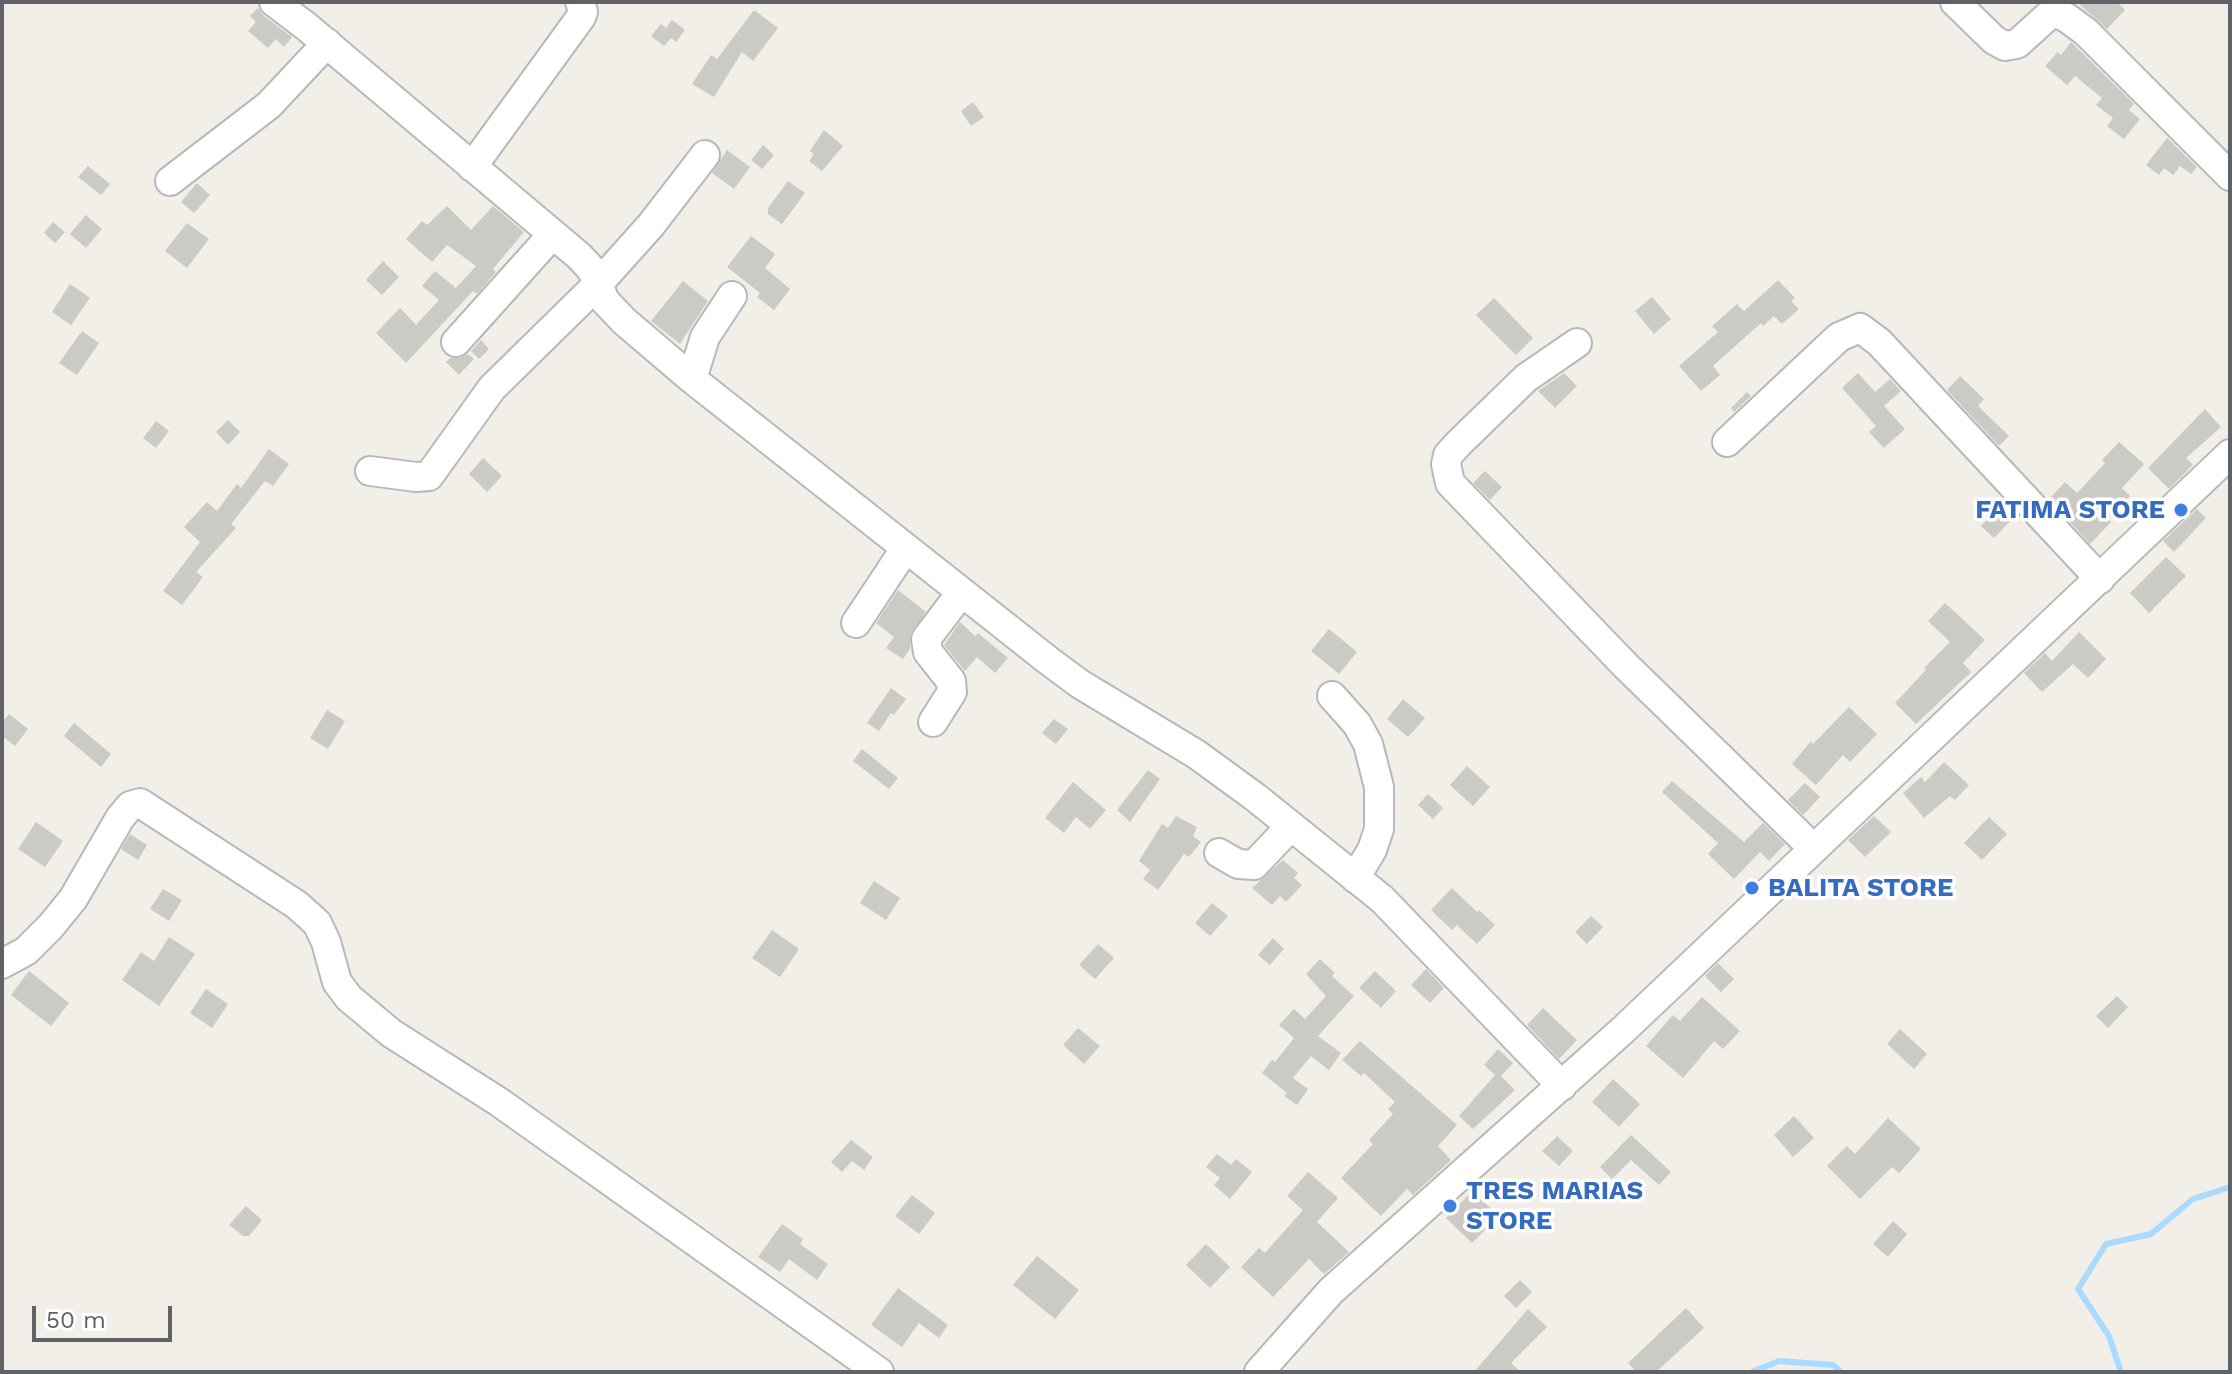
<!DOCTYPE html>
<html>
<head>
<meta charset="utf-8">
<style>
  body { margin:0 }
  #map { position:relative; width:2232px; height:1374px; overflow:hidden; background:#f1efe8; font-family:"Work Sans",sans-serif }
  canvas { display:block }
  .frame { position:absolute; inset:0; border:4px solid #5f6368; pointer-events:none }
  .scale { position:absolute; left:32px; top:1306px; width:140px; height:36px; box-sizing:border-box; border:4px solid #5f6368; border-top:0; padding-left:10px; font-size:24px; line-height:28px; white-space:nowrap; color:#5f6368; -webkit-text-stroke:6px #fff; paint-order:stroke }
</style>
</head>
<body>
<div id="map">
<canvas width="2232" height="1374"></canvas>
<div class="frame"></div>
<div class="scale">50 m</div>
</div>
<script>
const context = document.querySelector('canvas').getContext('2d');
context.lineJoin = 'round';
function poly(rows) {
  const path = new Path2D();
  for (const r of rows) {
    path.moveTo(r[0], r[1]);
    for (let i = 2; i < r.length; i += 2) path.lineTo(r[i], r[i + 1]);
  }
  return path;
}
function strokePath(path, color, width, dash) {
  context.strokeStyle = color;
  context.lineWidth = width;
  context.lineCap = dash ? 'butt' : 'round';
  context.setLineDash(dash || []);
  context.stroke(path);
}
function paint(path, color) {
  context.fillStyle = color;
  context.fill(path, 'evenodd');
}
function label(font, color, halo, rows, align = 'center') {
  context.font = font + ' "Work Sans",sans-serif';
  context.lineWidth = 7;
  context.setLineDash([]);
  context.textBaseline = 'middle';
  context.strokeStyle = halo;
  context.fillStyle = color;
  for (const [text, x, y, turn = 0] of rows) {
    context.save();
    context.translate(x, y);
    context.rotate((+turn || 0) * Math.PI / 180);
    context.textAlign = isNaN(turn) ? turn : align;
    if (halo) context.strokeText(text, 0, 0);
    context.fillText(text, 0, 0);
    context.restore();
  }
}
const stream = poly([
  [1752,1372,1779,1361,1833,1365,1841,1372],
  [2121,1372,2109,1336,2078,1289,2106,1244,2151,1234,2193,1199,2230,1187]
]);
const building = poly([
  [2077,2,2117,2,2125,10,2107,29],
  [258,8,264,16,292,37,284,47,276,39,268,48,248,31,256,22,250,16],
  [754,10,778,28,753,61,742,52,714,97,692,84,711,55,717,59],
  [672,20,685,30,676,42,671,38,664,46,651,36,661,24,666,28],
  [2071,42,2134,104,2129,110,2140,119,2124,139,2107,126,2113,118,2096,105,2102,98,2075,76,2067,85,2045,66,2058,52,2061,55],
  [973,102,984,117,971,126,961,111],
  [824,130,843,146,822,171,809,161,814,154,810,151],
  [2167,138,2197,167,2191,174,2180,166,2173,175,2164,168,2159,175,2146,165],
  [763,145,774,155,762,169,751,160],
  [727,150,750,167,734,189,712,173],
  [88,166,110,184,101,195,78,177],
  [788,181,805,193,782,224,768,214,768,208],
  [197,183,210,195,194,213,181,202],
  [447,206,471,230,493,206,524,232,493,269,496,272,477,294,473,291,406,363,376,333,400,308,416,325,439,300,422,286,435,271,456,288,476,266,447,245,432,262,406,239,422,221,427,225],
  [86,215,102,229,86,248,70,234],
  [53,222,65,232,55,243,44,233],
  [187,223,209,239,187,268,165,251],
  [751,236,775,254,765,268,790,289,774,310,757,297,760,293,727,267],
  [383,261,399,277,382,295,366,280],
  [1778,280,1795,298,1791,301,1799,309,1782,324,1774,316,1763,326,1761,323,1713,366,1720,375,1701,391,1679,366,1718,332,1712,326,1737,304,1744,311],
  [683,281,708,301,680,344,651,321],
  [70,284,90,298,71,325,52,312],
  [1652,297,1671,319,1654,334,1635,311],
  [1494,298,1533,338,1516,355,1476,315],
  [82,331,99,343,77,375,59,363],
  [481,340,489,349,479,359,471,351],
  [468,354,474,359,459,375,446,362,450,358,460,358],
  [1564,373,1577,386,1555,408,1538,391],
  [1858,373,1875,392,1890,379,1901,391,1884,406,1905,429,1884,448,1869,432,1876,426,1842,388],
  [1960,376,1984,399,1978,406,2009,436,1999,446,1947,390],
  [1747,392,1751,396,1734,412,1731,408],
  [2205,409,2221,427,2186,458,2193,465,2169,489,2148,468],
  [228,420,240,432,228,445,216,432],
  [156,421,169,431,156,448,143,438],
  [2119,442,2144,464,2122,488,2130,496,2108,519,2111,522,2090,544,2049,499,2065,482,2077,493,2105,463,2102,460],
  [269,449,289,464,273,486,265,481,231,524,236,528,196,572,203,577,182,605,163,591,200,542,184,527,207,502,217,511,237,484,241,488],
  [483,458,502,476,487,492,469,474],
  [1485,471,1502,487,1490,500,1473,483],
  [1997,509,2010,521,1994,538,1981,526],
  [2197,509,2206,518,2174,552,2163,541],
  [2166,557,2186,576,2149,613,2130,593],
  [898,590,926,612,910,634,910,649,903,659,886,648,894,637,876,623],
  [1945,603,1985,640,1963,663,1971,672,1916,724,1895,703,1926,670,1924,668,1950,642,1928,621],
  [960,622,975,636,978,633,1008,658,995,673,977,657,965,671,944,645],
  [1329,629,1357,652,1339,674,1311,651],
  [2079,632,2106,659,2088,678,2073,664,2042,692,2024,673,2045,653,2052,661],
  [891,688,906,699,894,715,891,713,879,731,867,723],
  [1403,699,1425,718,1408,737,1387,719],
  [1849,707,1877,734,1850,762,1843,755,1816,785,1792,764,1811,741,1813,744],
  [327,710,345,721,328,749,310,738],
  [9,714,28,729,15,746,2,736,2,722],
  [1054,719,1068,729,1056,744,1042,733],
  [74,723,111,754,101,767,64,736],
  [862,749,898,778,889,789,853,761],
  [1944,762,1969,785,1955,800,1950,796,1924,818,1903,793,1921,777,1925,782],
  [1467,766,1490,787,1473,806,1450,785],
  [1148,770,1160,779,1130,822,1117,810],
  [1672,781,1744,842,1763,823,1785,844,1769,861,1760,852,1734,879,1708,854,1718,843,1662,792],
  [1073,782,1106,810,1090,829,1076,817,1064,833,1045,818],
  [1805,783,1820,797,1803,815,1788,800],
  [1428,794,1443,808,1433,819,1418,805],
  [1176,816,1197,827,1193,836,1201,842,1189,857,1184,854,1158,890,1143,879,1150,870,1139,861,1162,824,1168,828],
  [1874,816,1891,832,1865,857,1848,840],
  [1989,817,2007,834,1982,860,1964,843],
  [36,822,63,841,45,867,18,849],
  [130,834,147,845,138,860,121,849],
  [1283,860,1298,873,1294,878,1302,885,1286,902,1280,896,1272,905,1252,888],
  [874,881,900,898,886,920,860,903],
  [1452,888,1477,912,1479,910,1495,925,1477,944,1457,925,1452,930,1431,910],
  [163,889,182,900,169,921,150,909],
  [1212,903,1228,916,1210,936,1195,923],
  [1591,916,1603,927,1587,944,1575,932],
  [772,930,799,949,780,977,752,958],
  [169,937,195,954,159,1006,122,980,141,952,154,961],
  [1273,938,1284,949,1270,965,1258,955],
  [1098,944,1114,958,1095,979,1079,965],
  [1320,959,1335,973,1332,976,1354,996,1318,1036,1341,1053,1329,1070,1311,1056,1293,1078,1308,1089,1297,1105,1284,1096,1287,1093,1262,1073,1272,1060,1275,1062,1294,1038,1279,1025,1294,1009,1305,1019,1326,996,1306,974],
  [1718,963,1734,979,1721,992,1705,976],
  [1426,969,1444,988,1430,1003,1411,985],
  [29,971,69,1003,51,1026,11,995],
  [1375,971,1396,991,1381,1008,1359,988],
  [206,989,228,1004,212,1028,190,1013],
  [2117,996,2128,1007,2108,1028,2096,1016],
  [1702,997,1740,1031,1723,1049,1714,1041,1683,1078,1646,1046,1673,1015,1680,1021],
  [1543,1008,1577,1040,1559,1059,1527,1025],
  [1078,1028,1100,1046,1084,1064,1063,1045],
  [1900,1029,1927,1054,1914,1069,1887,1044],
  [1360,1041,1457,1125,1438,1146,1451,1160,1413,1195,1407,1189,1381,1216,1341,1178,1373,1144,1369,1140,1393,1114,1388,1109,1395,1102,1364,1073,1361,1076,1342,1060],
  [1498,1049,1513,1063,1501,1076,1515,1090,1473,1129,1459,1116,1495,1075,1484,1065],
  [1613,1079,1640,1104,1619,1127,1592,1102],
  [1794,1116,1814,1138,1793,1157,1774,1135],
  [1888,1118,1921,1149,1899,1173,1892,1167,1860,1199,1827,1166,1847,1146,1855,1154],
  [1631,1135,1671,1172,1659,1185,1631,1160,1612,1179,1600,1167],
  [1557,1136,1573,1151,1559,1166,1542,1151],
  [851,1140,873,1157,864,1170,852,1161,842,1172,831,1162],
  [1217,1154,1231,1165,1236,1159,1252,1172,1230,1199,1214,1185,1220,1178,1206,1167],
  [1308,1172,1338,1198,1317,1222,1349,1252,1324,1274,1309,1259,1273,1297,1241,1267,1259,1248,1265,1253,1303,1210,1287,1196],
  [1472,1191,1499,1216,1472,1243,1446,1218],
  [912,1195,935,1213,919,1234,895,1216],
  [246,1206,262,1220,249,1236,243,1236,229,1225],
  [1893,1221,1907,1234,1888,1257,1873,1244],
  [782,1224,803,1239,800,1244,828,1264,817,1280,789,1259,780,1272,758,1257],
  [1206,1244,1230,1267,1210,1288,1186,1265],
  [1037,1256,1079,1290,1055,1319,1013,1285],
  [1520,1280,1532,1292,1516,1308,1504,1296],
  [898,1288,948,1325,939,1338,919,1323,902,1347,871,1325],
  [1686,1308,1704,1328,1656,1372,1636,1372,1628,1363],
  [1528,1309,1547,1327,1511,1363,1521,1372,1474,1372]
]);
const minor = poly([
  [274,2,307,27,579,256,592,270,605,301,624,321,692,379,1049,661,1080,684,1196,754,1255,797,1382,899,1562,1086],
  [1955,2,1994,40,2005,46,2017,44,2049,15,2056,13,2067,18,2086,32,2230,176],
  [472,167,581,17,583,12,580,2],
  [170,181,269,105,327,43],
  [456,342,553,234],
  [1577,343,1526,378,1459,443,1448,455,1446,464,1450,483,1626,666,1814,849],
  [692,379,705,337,732,296],
  [1727,442,1839,337,1860,328,1879,342,2100,579],
  [370,471,416,477,429,476,492,388,599,283,651,225,705,155],
  [856,623,905,549],
  [1332,696,1357,724,1368,744,1379,787,1379,829,1372,850,1355,878],
  [933,722,952,692,951,681,928,652,926,639,961,593],
  [1219,853,1238,864,1254,865,1291,826],
  [2,964,26,951,51,926,73,899,120,818,130,806,140,803,297,905,317,923,326,942,337,982,349,998,391,1033,499,1102,879,1372],
  [1259,1372,1331,1291,1623,1030,2230,454]
]);
const markers = [
  [2181,510,8,"#3f7fe0"],
  [1752,888,8,"#3f7fe0"],
  [1450,1206,8,"#3f7fe0"]
];
const shopNames = [
  ["FATIMA STORE",2165,510,"right"],
  ["BALITA STORE",1768,888],
  ["TRES MARIAS",1466,1191],
  ["STORE",1466,1221]
];
strokePath(stream, '#aadaff', 6);
paint(building, '#cccac5');
strokePath(minor, '#b5b8bc', 32);
strokePath(minor, '#fff', 28);
for (const [x, y, r, color] of markers) {
  const dot = new Path2D();
  dot.arc(x, y, r, 0, 2 * Math.PI);
  context.fillStyle = color;
  context.fill(dot);
  strokePath(dot, '#fff', 3);
}
label('bold 26px', '#366cbe', '#fff', shopNames, 'left');
</script>
</body>
</html>
